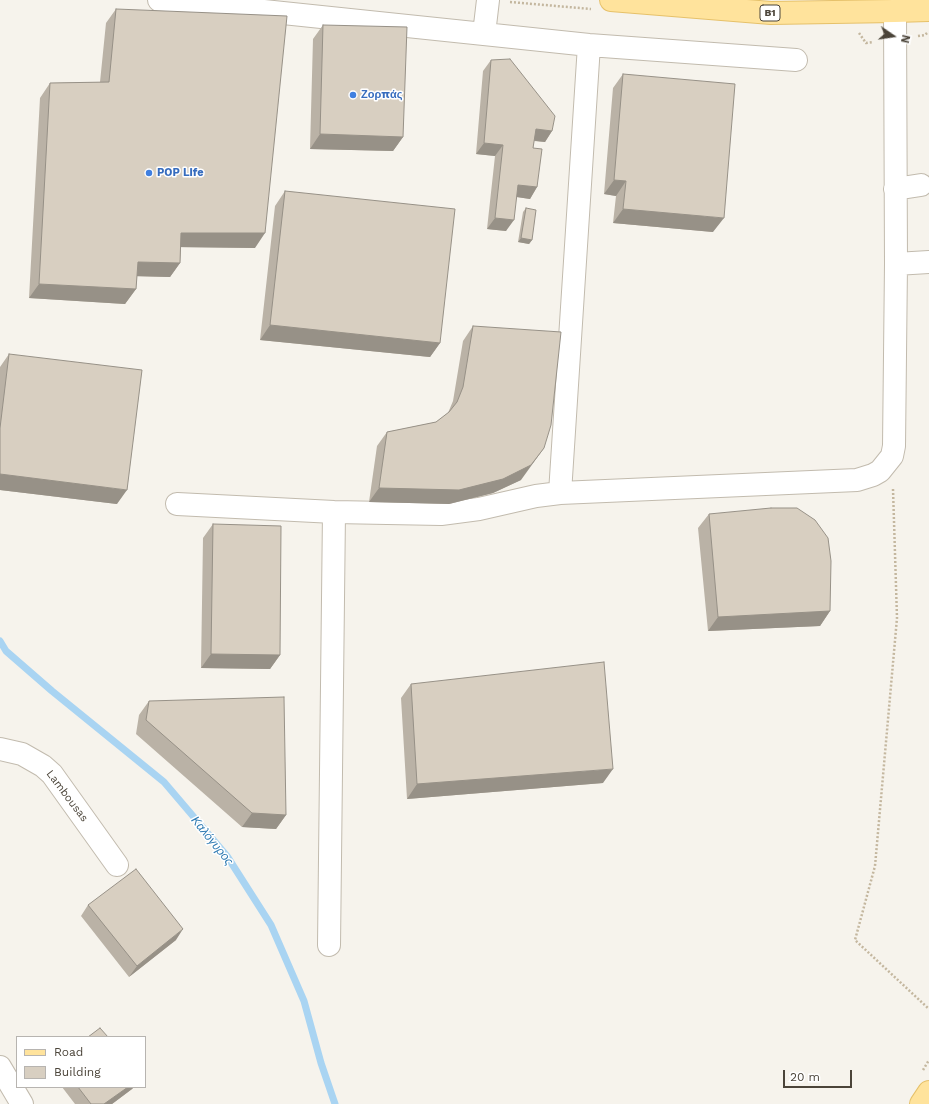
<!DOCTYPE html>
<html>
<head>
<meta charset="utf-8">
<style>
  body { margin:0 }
  #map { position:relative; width:929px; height:1104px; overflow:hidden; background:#f6f3ec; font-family:"Work Sans",sans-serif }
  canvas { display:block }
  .legend { position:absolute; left:16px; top:1036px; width:130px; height:52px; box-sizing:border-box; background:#fff; border:1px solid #b7b4b0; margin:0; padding:5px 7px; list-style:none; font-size:12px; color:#4b4439 }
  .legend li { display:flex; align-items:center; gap:8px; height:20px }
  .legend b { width:20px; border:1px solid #b7b4b0 }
  .north { position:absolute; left:873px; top:16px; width:40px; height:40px; -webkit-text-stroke:3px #fff; paint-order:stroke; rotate:103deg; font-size:11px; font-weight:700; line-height:16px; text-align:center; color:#4b4439 }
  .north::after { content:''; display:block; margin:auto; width:14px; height:18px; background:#4b4439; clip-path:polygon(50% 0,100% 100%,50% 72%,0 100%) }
  .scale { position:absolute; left:783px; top:1070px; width:69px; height:18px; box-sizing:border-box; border:2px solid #4b4439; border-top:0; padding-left:5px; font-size:12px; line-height:14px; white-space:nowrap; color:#4b4439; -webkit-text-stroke:3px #fff; paint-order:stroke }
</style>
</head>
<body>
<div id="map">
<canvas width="929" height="1104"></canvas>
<ul class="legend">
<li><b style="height:5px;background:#ffe39c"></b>Road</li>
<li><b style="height:11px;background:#d8cfc1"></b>Building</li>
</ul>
<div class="north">N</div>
<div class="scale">20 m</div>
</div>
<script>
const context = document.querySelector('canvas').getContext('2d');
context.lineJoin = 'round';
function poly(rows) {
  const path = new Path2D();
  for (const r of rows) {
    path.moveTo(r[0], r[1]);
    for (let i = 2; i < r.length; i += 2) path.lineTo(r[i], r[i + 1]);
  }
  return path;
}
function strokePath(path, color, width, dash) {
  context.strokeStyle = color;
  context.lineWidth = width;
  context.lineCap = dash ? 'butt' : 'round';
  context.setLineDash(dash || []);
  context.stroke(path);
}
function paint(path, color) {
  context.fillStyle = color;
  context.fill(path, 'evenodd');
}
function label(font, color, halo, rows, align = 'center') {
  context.font = font + ' "Work Sans",sans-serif';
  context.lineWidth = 3;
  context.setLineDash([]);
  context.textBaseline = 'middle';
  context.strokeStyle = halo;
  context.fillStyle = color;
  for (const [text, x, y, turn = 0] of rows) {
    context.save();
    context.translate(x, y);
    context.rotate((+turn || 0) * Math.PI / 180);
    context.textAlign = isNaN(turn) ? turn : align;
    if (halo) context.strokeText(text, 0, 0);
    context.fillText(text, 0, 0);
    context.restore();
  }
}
const stream = poly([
  [0,641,6,651,52,691,164,782,227,856,271,925,304,1001,321,1063,335,1104]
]);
const path = poly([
  [510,2,591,9],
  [859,33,866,43,873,42],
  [918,36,925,35,927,33],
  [893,489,897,618,875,866,855,940,929,1009],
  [923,1070,929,1060]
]);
const minor = poly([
  [159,0,589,45,796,60],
  [484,34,488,0],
  [895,189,921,185],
  [896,264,929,262],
  [560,493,589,45],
  [177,504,334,512,441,514,479,509,536,496,560,493,857,480,873,475,880,471,892,456,894,446,896,264,895,11],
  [0,749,22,754,43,766,52,774,117,865],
  [329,945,334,512],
  [0,1067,22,1104]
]);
const major = poly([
  [611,0,771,13,895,11,929,10],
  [921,1104,929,1092]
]);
const wall = poly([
  [116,9,255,248,181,247,180,263,170,277,137,276,136,289,125,304,29,298,40,98,50,83,100,82,106,23],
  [323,25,403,137,393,151,310,149,313,39],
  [491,60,552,131,545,142,534,141,533,148,537,187,530,199,517,197,506,231,487,229,495,156,476,154,483,71],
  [623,74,713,232,613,223,616,196,604,194,613,88],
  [285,191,440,343,430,357,260,340,275,206],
  [526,208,532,240,529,244,518,242,523,212],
  [473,326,521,480,493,493,449,504,369,502,377,446,387,432,436,422,448,413,453,401,463,341],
  [9,354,117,504,0,490,0,367],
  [709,514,830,611,820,626,708,631,698,528],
  [213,524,280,655,270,669,201,668,203,538],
  [411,684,603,783,407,799,401,698],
  [149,701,286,815,276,829,242,827,136,734,139,715],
  [88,905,176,940,129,977,81,916],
  [62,1087,134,1087,132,1089,112,1104,75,1104]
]);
const shadedWall = poly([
  [536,129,552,131,545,142,528,140],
  [320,134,403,137,393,151,310,149],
  [484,143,503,145,495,156,476,154],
  [614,180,626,181,616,196,604,194],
  [518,185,537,187,530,199,510,196],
  [623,209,724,218,713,232,613,223],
  [495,218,514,220,506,231,487,229],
  [181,233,265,233,255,248,171,247],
  [521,238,532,240,529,244,518,242],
  [138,262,180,263,170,277,128,276],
  [39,284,136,289,125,304,29,298],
  [270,325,440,343,430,357,260,340],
  [544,448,521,480,493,493,449,504,369,502,379,488],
  [0,474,127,490,117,504,0,490],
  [830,611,820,626,708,631,718,617],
  [211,654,280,655,270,669,201,668],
  [613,769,603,783,407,799,417,784],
  [252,813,286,815,276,829,242,827],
  [183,929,176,940,129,977,137,966],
  [128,1087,134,1087,132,1089,112,1104,104,1104]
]);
const building = poly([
  [116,9,287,16,265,233,181,233,180,263,138,262,136,289,39,284,50,83,109,82,116,9],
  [323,25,407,27,403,137,320,134,323,25],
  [510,59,555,116,552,131,536,129,533,148,542,149,537,187,518,185,514,220,495,218,503,145,484,143,491,60,510,59],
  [623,74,735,84,724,218,623,209,626,181,614,180,623,74],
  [285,191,455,209,440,343,270,325,285,191],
  [526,208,536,210,532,240,521,238,526,208],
  [473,326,561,332,551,425,544,448,531,465,503,479,459,490,379,488,387,432,436,422,449,412,457,402,463,387,473,326],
  [9,354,142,370,127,490,0,474,0,428,9,354],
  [771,508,797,508,815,520,828,538,831,561,830,611,718,617,709,514,771,508],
  [213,524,281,526,280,655,211,654,213,524],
  [604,662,613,769,417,784,411,684,604,662],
  [284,697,286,815,252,813,146,720,149,701,284,697],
  [136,869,183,929,137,966,88,905,136,869],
  [100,1028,108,1037,88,1037,100,1028],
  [78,1087,128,1087,104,1104,91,1104,78,1087]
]);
const markers = [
  [353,95,4,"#3f7fe0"],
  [149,173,4,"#3f7fe0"]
];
const shields = [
  [770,13,20]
];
const shieldNames = [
  ["B1",770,13]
];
const shopNames = [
  ["Ζορπάς",361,95],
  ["POP Life",157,173]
];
const streetNames = [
  ["Lambousas",67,796,53]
];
const waterNames = [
  ["Καλόγυρος",212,841,51]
];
strokePath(stream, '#a9d4f2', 7);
strokePath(minor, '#c2bbae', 24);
strokePath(major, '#e6c16a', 24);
strokePath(path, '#c4b79f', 2.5, [2, 2]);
strokePath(minor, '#fff', 22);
strokePath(major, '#ffe39c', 22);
paint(wall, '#bab2a6');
paint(shadedWall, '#979187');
paint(building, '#d8cfc1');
strokePath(building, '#979187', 1);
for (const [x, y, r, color] of markers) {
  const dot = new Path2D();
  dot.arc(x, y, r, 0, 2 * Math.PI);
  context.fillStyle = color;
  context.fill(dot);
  strokePath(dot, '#fff', 1.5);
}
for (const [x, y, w] of shields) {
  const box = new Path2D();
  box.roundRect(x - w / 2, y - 8, w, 16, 3);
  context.fillStyle = '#fff';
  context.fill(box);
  strokePath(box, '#4b4439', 1);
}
label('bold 10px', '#4b4439', null, shieldNames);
label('bold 11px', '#366cbe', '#fff', shopNames, 'left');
label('11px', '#4b4439', '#fff', streetNames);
label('italic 12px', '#2e7ab2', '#fff', waterNames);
</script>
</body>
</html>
